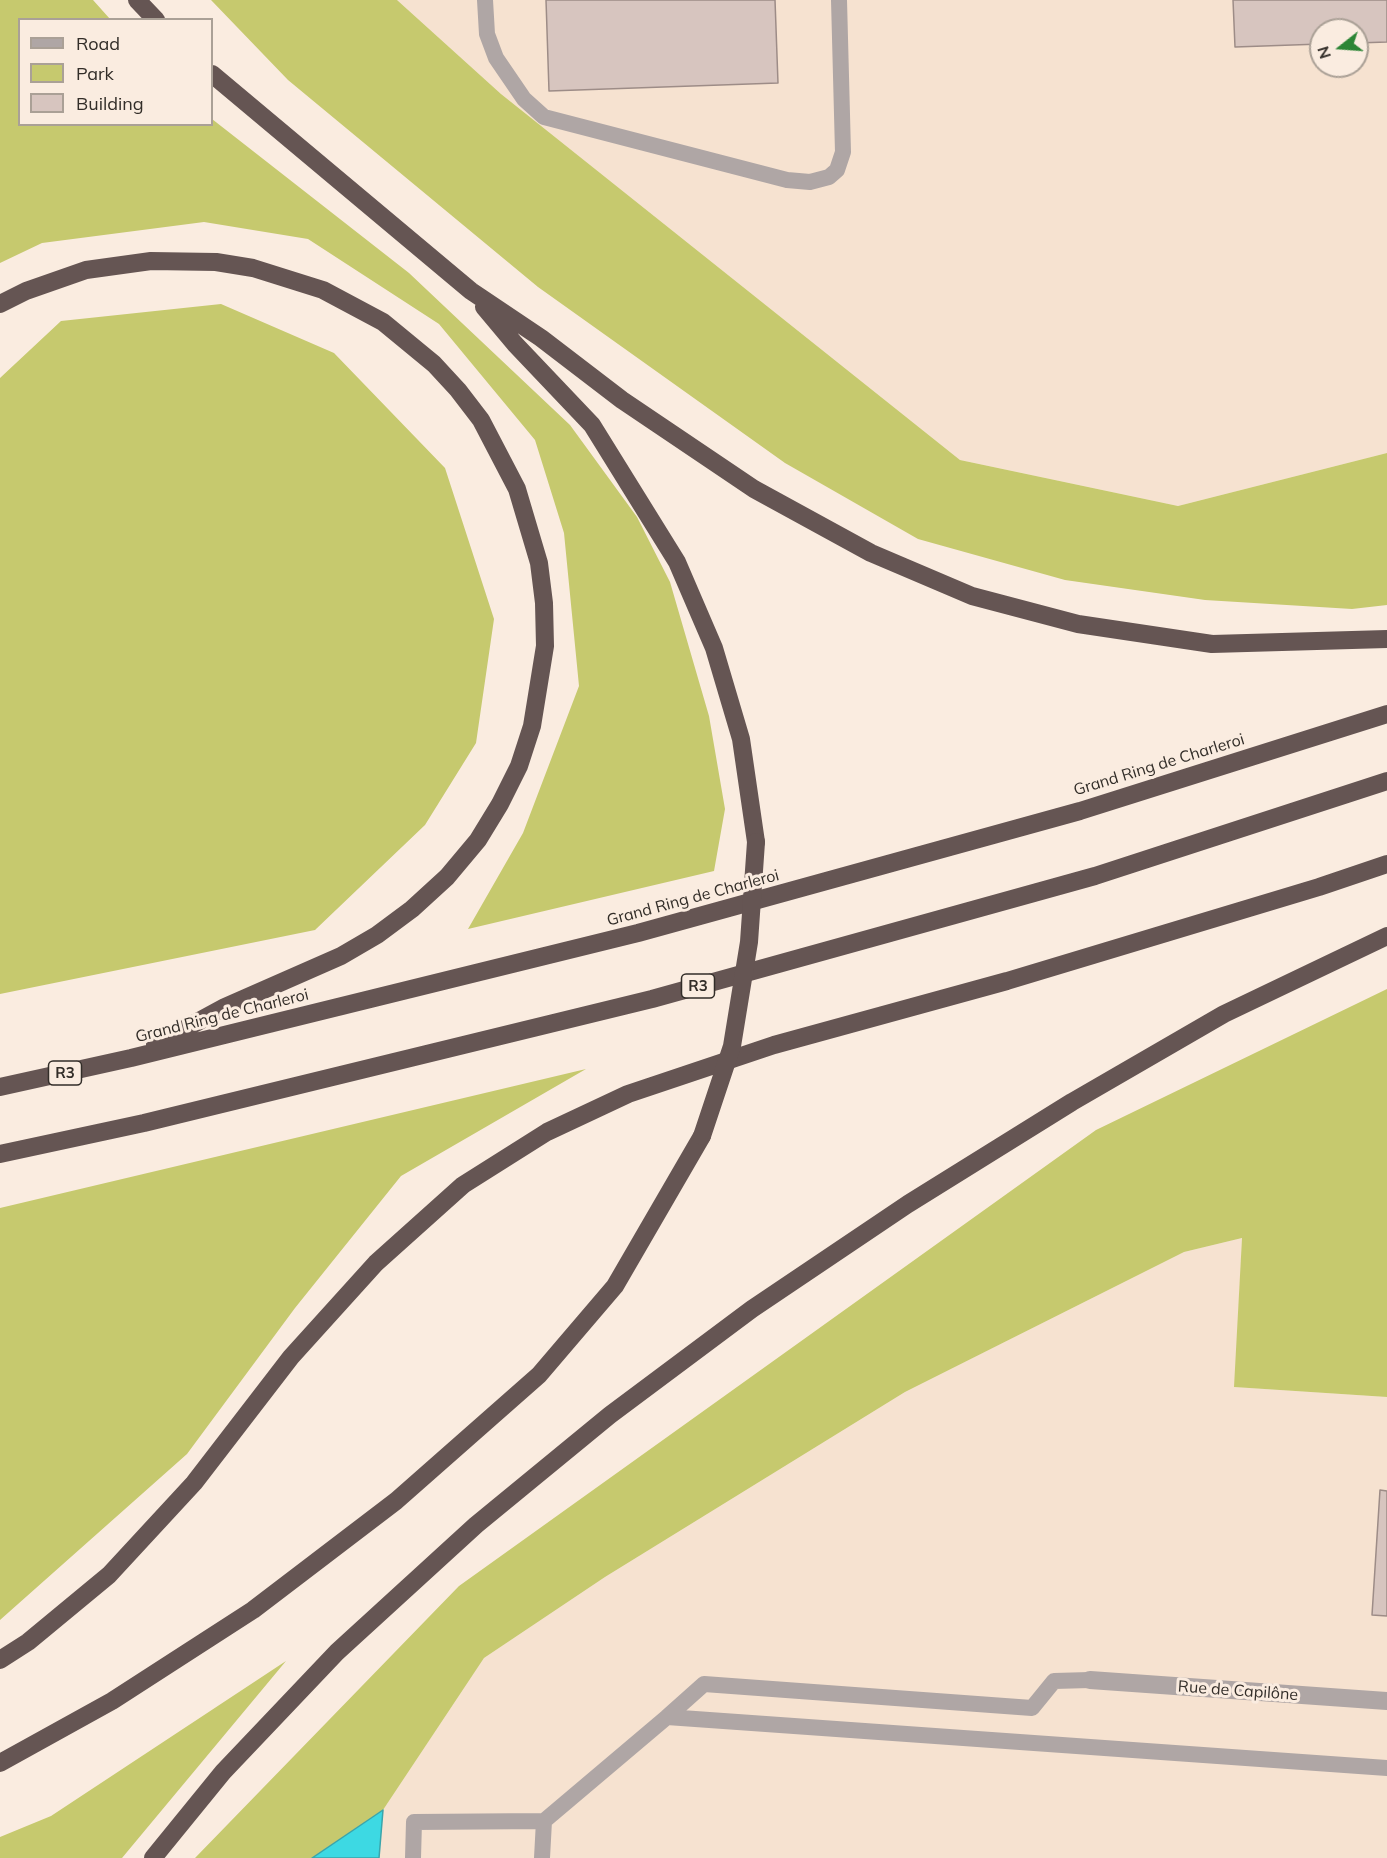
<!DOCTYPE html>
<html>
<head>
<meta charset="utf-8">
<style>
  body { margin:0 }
  #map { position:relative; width:1387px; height:1858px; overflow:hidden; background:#faece0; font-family:Mulish,sans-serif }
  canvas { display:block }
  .legend { position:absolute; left:18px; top:18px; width:195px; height:108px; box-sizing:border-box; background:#faece0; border:2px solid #aaa096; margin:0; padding:8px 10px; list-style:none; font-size:18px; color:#322d28 }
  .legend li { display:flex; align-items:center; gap:12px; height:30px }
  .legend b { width:30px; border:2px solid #aaa096 }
  .north { position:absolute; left:1309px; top:18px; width:60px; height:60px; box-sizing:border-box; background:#faece0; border:2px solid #aaa096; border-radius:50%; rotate:253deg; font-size:16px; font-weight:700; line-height:24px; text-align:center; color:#322d28 }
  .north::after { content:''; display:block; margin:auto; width:21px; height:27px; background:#2c8535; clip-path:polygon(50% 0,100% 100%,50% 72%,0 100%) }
</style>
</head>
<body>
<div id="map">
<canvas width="1387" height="1858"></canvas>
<ul class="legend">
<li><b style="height:8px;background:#afa6a5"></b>Road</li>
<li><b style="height:16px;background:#c6c96e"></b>Park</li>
<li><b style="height:16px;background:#d7c5bf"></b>Building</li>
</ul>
<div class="north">N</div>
</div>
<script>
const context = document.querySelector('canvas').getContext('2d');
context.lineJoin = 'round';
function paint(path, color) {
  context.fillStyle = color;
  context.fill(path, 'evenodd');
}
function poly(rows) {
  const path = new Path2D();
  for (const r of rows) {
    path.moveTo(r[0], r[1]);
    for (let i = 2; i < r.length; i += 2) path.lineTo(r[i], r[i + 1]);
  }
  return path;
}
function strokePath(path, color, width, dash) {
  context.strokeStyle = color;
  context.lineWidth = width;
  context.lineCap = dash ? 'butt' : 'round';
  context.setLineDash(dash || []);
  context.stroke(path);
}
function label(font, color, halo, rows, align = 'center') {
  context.font = font + ' Mulish,sans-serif';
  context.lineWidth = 6;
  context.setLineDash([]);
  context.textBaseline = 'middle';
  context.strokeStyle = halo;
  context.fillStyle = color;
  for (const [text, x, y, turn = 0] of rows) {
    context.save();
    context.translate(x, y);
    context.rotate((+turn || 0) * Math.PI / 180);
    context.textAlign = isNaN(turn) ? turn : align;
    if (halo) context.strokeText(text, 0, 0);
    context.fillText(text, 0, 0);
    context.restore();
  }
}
const built = poly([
  [397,0,1387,0,1387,453,1178,506,960,460,501,94],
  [1321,30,1357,30,1357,66,1321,66],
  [1242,1238,1235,1387,1387,1397,1387,1858,379,1858,383,1810,484,1658,605,1577,905,1392,1184,1252]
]);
const green = poly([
  [0,0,93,0,110,19,20,20,20,124,212,124,212,119,409,273,570,425,637,517,670,582,709,716,725,809,714,871,468,929,523,833,579,686,564,533,535,440,439,324,308,239,204,222,42,243,0,263],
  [211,0,397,0,501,94,960,460,1178,506,1387,453,1387,605,1352,609,1205,600,1065,580,918,539,785,463,538,287,288,80],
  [221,304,334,353,445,468,494,619,476,743,425,825,315,930,0,994,0,378,61,321],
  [1387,989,1387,1397,1234,1387,1242,1238,1184,1252,905,1392,605,1577,484,1658,383,1810,312,1858,195,1858,459,1586,1096,1130],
  [586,1069,401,1176,295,1308,187,1454,0,1620,0,1208],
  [286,1661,122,1858,0,1858,0,1837,51,1816]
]);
const water = poly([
  [383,1810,379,1858,312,1858,383,1810]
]);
const building = poly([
  [546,0,775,0,778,83,549,91,546,0],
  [1233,0,1387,0,1387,42,1357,43,1357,30,1321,30,1321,44,1235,47,1233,0],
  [1380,1490,1387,1491,1387,1616,1372,1615,1380,1490]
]);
const lane = poly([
  [485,0,487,34,496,58,524,99,544,117,787,180,810,182,829,177,837,170,843,152,839,0],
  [667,1717,704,1684,1032,1708,1054,1681,1090,1680],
  [413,1858,414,1822,544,1821],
  [542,1858,544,1821,667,1717,1387,1768]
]);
const street = poly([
  [1090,1680,1387,1701]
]);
const highway = poly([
  [137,0,156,20],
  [212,74,471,291,541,338,622,400,754,489,871,553,972,596,1078,624,1212,644,1387,639],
  [0,304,26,291,86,270,151,261,216,262,253,268,323,290,383,322,434,364,458,390,481,420,517,489,539,563,544,603,545,646,532,726,519,766,500,804,478,840,447,877,412,909,377,935,341,956,225,1007,155,1045],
  [484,307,515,344,592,425,677,562,714,648,741,739,756,842],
  [0,1087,131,1058,638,933,1080,811,1387,714],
  [0,1154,144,1123,652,999,1095,876,1387,781],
  [0,1660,28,1642,109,1575,194,1483,291,1357,376,1263,463,1185,547,1132,628,1094,774,1045,1007,981,1319,887,1387,864],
  [0,1763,112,1701,253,1610,396,1501,539,1375,615,1286,702,1136],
  [153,1858,223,1772,337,1652,476,1525,610,1415,752,1309,908,1204,1072,1102,1224,1014,1387,936]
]);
const highwayBridge = poly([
  [702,1136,732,1046,749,942,756,842]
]);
const shields = [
  [698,986,33],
  [65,1073,33]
];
const shieldNames = [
  ["R3",698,986],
  ["R3",65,1073]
];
const streetNames = [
  ["Grand Ring de Charleroi",1159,765,-17],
  ["Grand Ring de Charleroi",693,898,-15],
  ["Grand Ring de Charleroi",222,1016,-14],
  ["Rue de Capilône",1238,1691,4]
];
paint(built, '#f6e2d0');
paint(green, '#c6c96e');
paint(water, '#3dd9e3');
strokePath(water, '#3aa5ab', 1.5);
paint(building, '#d7c5bf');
strokePath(building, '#9d8c87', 1.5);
strokePath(lane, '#afa6a5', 16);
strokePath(street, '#afa6a5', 18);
strokePath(highway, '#655553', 18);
strokePath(highwayBridge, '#655553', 18);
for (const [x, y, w] of shields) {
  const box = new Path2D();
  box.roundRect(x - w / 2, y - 12, w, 24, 4.5);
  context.fillStyle = '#faece0';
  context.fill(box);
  strokePath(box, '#322d28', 1.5);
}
label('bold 15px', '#322d28', null, shieldNames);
label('16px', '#322d28', '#faece0', streetNames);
</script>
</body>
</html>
